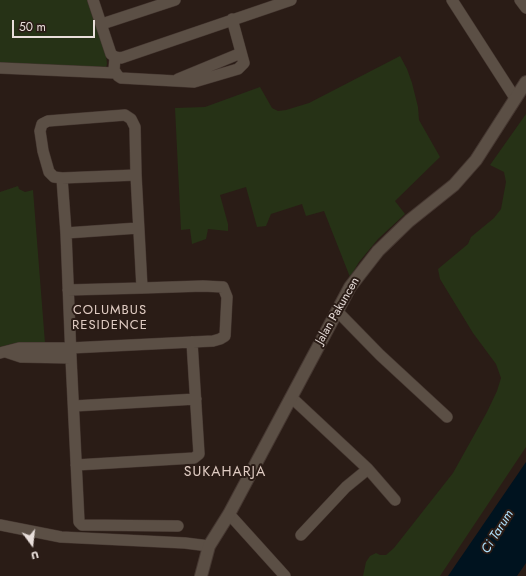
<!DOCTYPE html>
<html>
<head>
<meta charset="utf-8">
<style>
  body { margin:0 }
  #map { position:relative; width:526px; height:576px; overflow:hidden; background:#2a1c16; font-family:Jost,sans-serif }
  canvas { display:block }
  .north { position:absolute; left:12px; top:524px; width:40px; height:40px; -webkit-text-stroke:3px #2a1c16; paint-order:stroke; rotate:165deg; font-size:11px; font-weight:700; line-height:16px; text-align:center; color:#e8deda }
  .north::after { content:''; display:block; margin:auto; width:14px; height:18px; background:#e8deda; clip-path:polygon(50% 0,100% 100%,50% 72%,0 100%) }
  .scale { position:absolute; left:12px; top:20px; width:83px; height:18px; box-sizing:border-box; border:2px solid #e8deda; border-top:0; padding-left:5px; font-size:12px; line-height:14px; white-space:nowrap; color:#e8deda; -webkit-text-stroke:3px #2a1c16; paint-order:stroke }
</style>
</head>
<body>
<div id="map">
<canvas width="526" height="576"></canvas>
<div class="north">U</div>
<div class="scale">50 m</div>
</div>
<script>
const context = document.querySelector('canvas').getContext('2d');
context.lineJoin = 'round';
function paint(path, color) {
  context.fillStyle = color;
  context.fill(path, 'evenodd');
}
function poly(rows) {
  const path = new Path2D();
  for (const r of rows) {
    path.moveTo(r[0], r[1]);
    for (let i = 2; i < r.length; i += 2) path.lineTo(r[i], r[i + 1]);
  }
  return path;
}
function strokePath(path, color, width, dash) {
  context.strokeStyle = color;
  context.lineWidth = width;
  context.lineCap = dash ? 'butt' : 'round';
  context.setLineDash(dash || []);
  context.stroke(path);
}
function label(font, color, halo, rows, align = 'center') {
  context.font = font + ' Jost,sans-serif';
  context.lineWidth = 4;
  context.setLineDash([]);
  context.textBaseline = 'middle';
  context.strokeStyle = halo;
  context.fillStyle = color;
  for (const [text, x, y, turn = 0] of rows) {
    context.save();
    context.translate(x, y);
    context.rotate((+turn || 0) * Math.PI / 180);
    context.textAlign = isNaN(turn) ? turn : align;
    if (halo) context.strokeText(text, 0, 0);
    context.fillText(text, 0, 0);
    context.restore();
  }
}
const green = poly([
  [0,0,87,0,106,55,107,64,106,67,0,64],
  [400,56,407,69,412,83,418,107,419,120,440,157,395,201,405,214,378,239,359,262,350,277,324,211,306,216,302,204,271,214,266,226,257,227,246,187,220,195,228,224,228,231,208,229,206,239,192,244,190,229,181,230,175,108,205,107,260,87,272,108,278,111,286,110,309,103],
  [526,114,526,447,440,576,363,576,366,562,370,556,376,553,380,555,386,555,394,548,453,473,487,412,497,391,501,378,496,364,473,333,440,279,438,269,468,244,471,237,494,218,501,209,506,182,504,172,490,165],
  [18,186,19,189,25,192,33,190,45,343,15,343,0,347,0,192]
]);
const water = poly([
  [526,462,526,563,517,576,448,576]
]);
const minor = poly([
  [93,0,111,54,115,57,121,58,291,0],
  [452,0,515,98],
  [520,0,526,8],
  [102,24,175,0],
  [115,57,114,70,118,76,121,78,194,82,238,69,244,63,232,19],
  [0,68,115,73],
  [178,79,241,53],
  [62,178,66,233,71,358,79,522,82,525,178,526],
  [66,233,138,228],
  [68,290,142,288,136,175,135,127,131,119,125,115,48,121,42,124,40,131,43,151,49,172,54,177,62,178,136,175],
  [337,311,380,355,447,417],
  [6,352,21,357,71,358],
  [0,353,19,348,70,348,213,341,220,339,225,336,227,297,223,287,203,286,142,288],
  [292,398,368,469,395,500],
  [74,406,196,399],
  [76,465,194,458,199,454,192,342],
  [229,514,285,576],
  [0,525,61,537,185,543,209,546],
  [301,535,346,487,368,469]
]);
const tertiary = poly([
  [201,576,209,546,229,514,350,287,378,251,409,221,454,185,476,160,526,82]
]);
const streetNames = [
  ["Jalan Pakuncen",338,311,-60]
];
const neighbourhoodNames = [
  ["COLUMBUS",110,311],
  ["RESIDENCE",110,326]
];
const waterNames = [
  ["Ci Tarum",498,532,-58]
];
const quarterNames = [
  ["SUKAHARJA",225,473]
];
paint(green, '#263216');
paint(water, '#00131f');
strokePath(minor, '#453731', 12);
strokePath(tertiary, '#453731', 14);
strokePath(minor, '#5b4f45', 11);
strokePath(tertiary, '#5b4f45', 12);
label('12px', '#e8deda', '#2a1c16', streetNames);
context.letterSpacing = '1px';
label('13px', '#e0ccc3', '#2a1c16', neighbourhoodNames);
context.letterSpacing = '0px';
label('italic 13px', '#afe1fd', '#2a1c16', waterNames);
context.letterSpacing = '1px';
label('14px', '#e0ccc3', '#2a1c16', quarterNames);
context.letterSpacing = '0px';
</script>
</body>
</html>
